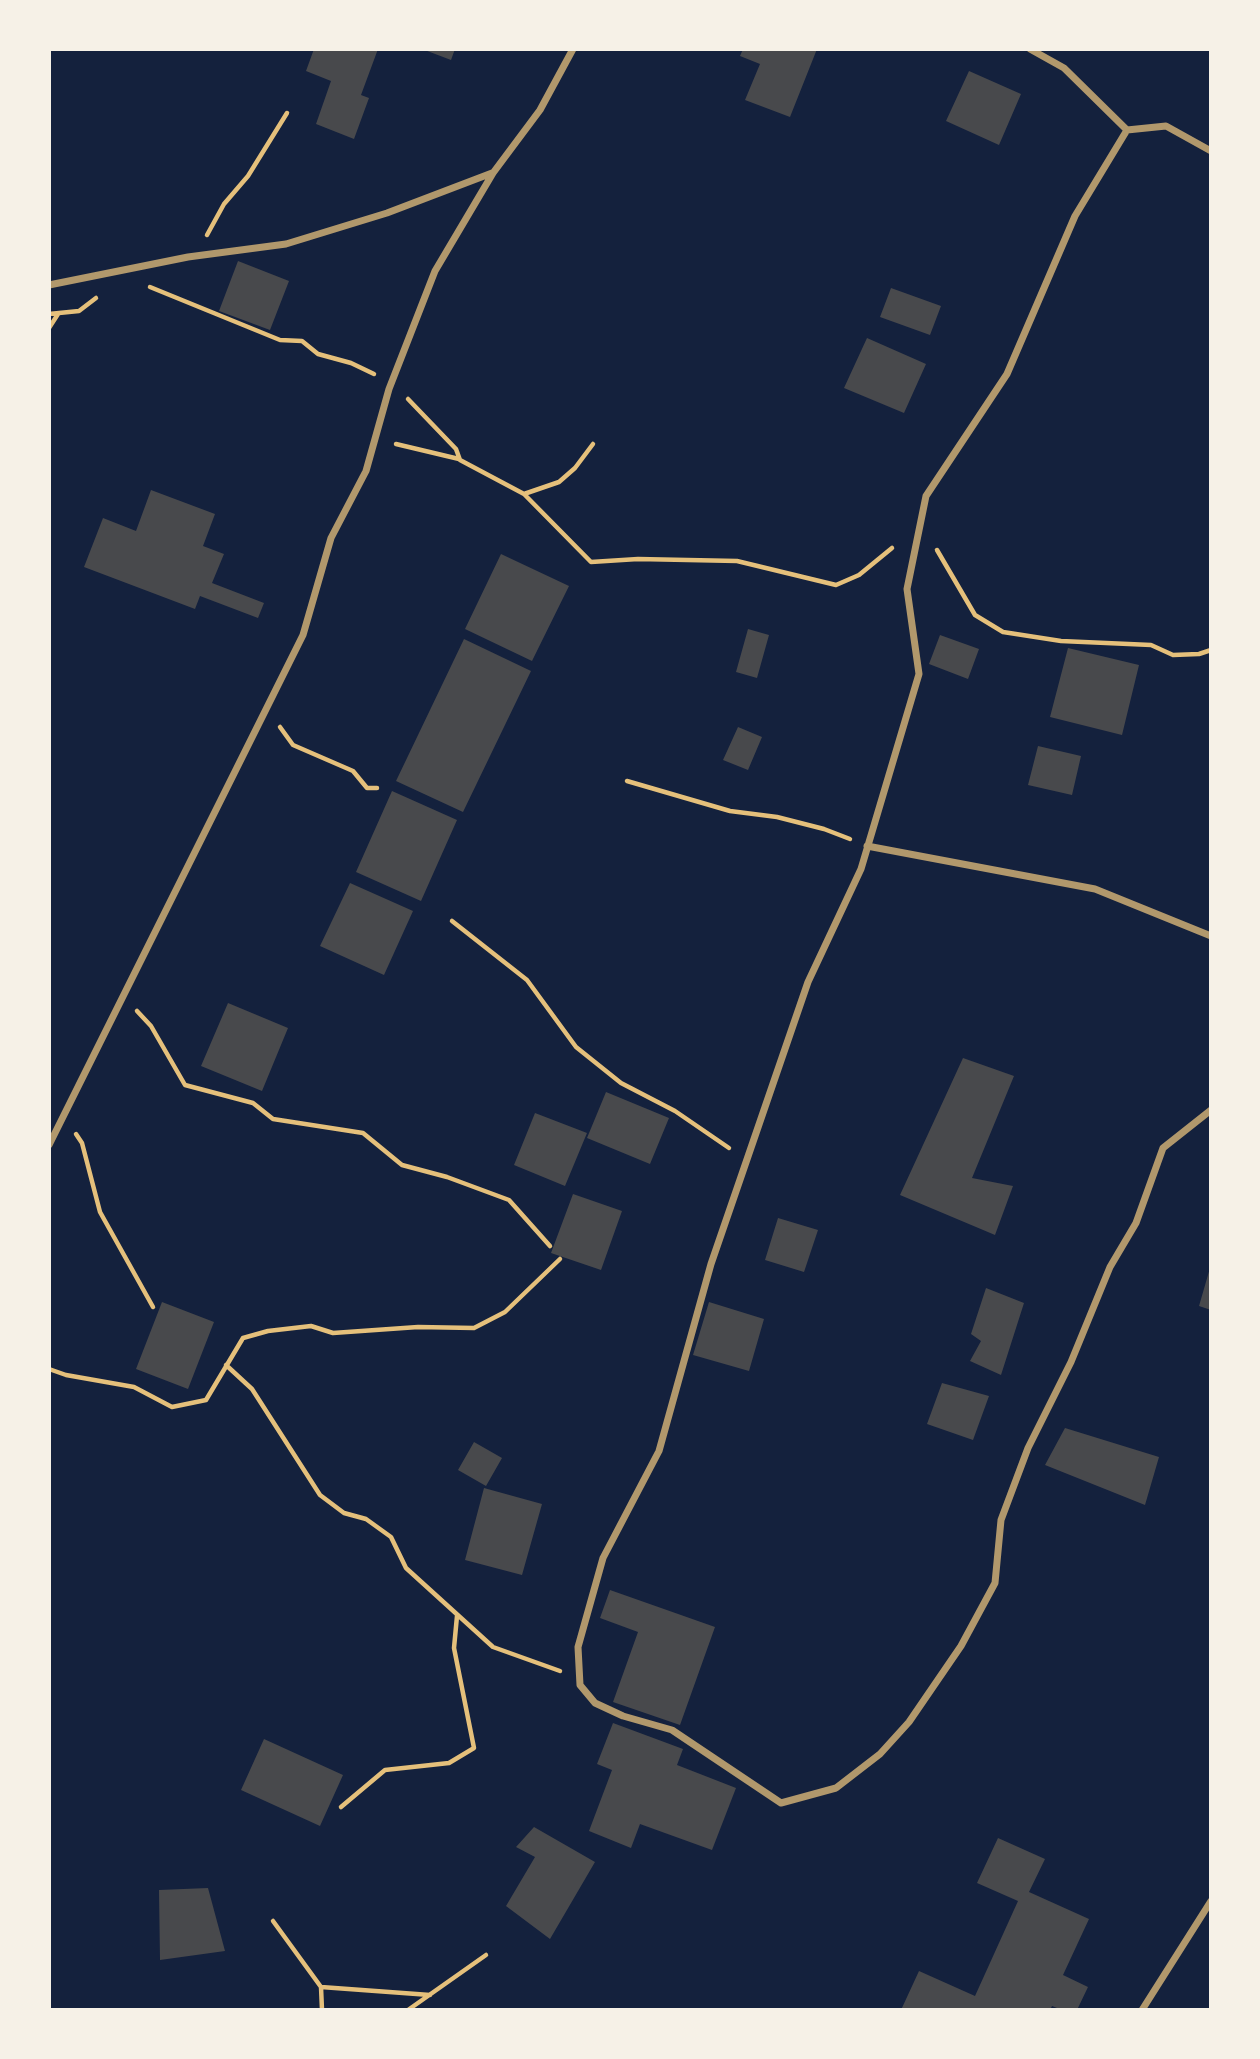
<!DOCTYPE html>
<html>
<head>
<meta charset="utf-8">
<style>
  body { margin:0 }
  #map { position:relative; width:1260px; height:2059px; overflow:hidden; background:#14213d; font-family:"PT Sans Narrow",sans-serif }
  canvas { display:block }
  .frame { position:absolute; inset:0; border:51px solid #f6f1e7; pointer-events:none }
</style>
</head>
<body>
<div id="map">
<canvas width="1260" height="2059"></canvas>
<div class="frame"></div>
</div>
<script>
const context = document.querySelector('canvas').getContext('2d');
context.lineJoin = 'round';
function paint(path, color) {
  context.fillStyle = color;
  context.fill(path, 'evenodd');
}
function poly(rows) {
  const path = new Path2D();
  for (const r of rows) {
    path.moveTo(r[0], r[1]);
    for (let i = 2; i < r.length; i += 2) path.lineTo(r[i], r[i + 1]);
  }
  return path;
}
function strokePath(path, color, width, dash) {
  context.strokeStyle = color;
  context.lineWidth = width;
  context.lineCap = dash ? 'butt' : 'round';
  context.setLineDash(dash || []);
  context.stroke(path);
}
const building = poly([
  [314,49,378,49,361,95,369,98,354,139,316,124,331,81,306,71],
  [422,49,455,49,451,60],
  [743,49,817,49,790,117,745,100,760,64,740,56],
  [969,71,1021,94,999,145,946,121],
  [238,261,289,281,270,330,219,311],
  [891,288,941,306,930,335,880,317],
  [867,338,926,364,904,413,844,388],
  [151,490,215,514,203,546,224,554,212,583,264,603,258,618,200,596,195,609,84,567,103,518,136,531],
  [501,554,569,586,532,661,465,629],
  [748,629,769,635,757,678,736,672],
  [940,635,979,649,968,679,929,664],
  [464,639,531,671,463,812,396,781],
  [1068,648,1139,665,1122,735,1050,717],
  [738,727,762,737,748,770,723,760],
  [1038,746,1081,756,1072,795,1028,785],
  [392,791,457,820,421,901,356,872],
  [350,883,413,911,384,975,320,946],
  [228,1003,288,1028,262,1091,201,1066],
  [963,1058,1014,1076,972,1178,1013,1186,995,1235,900,1195],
  [606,1092,669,1118,650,1164,587,1138],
  [535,1113,587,1133,565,1186,514,1165],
  [573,1194,622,1211,601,1270,551,1253],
  [778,1218,818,1230,804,1272,765,1260],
  [1210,1268,1211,1269,1211,1310,1199,1306],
  [986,1288,1024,1303,1001,1375,970,1361,981,1341,971,1334],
  [162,1302,214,1322,188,1389,136,1369],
  [709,1302,764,1319,749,1371,693,1355],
  [942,1383,989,1396,973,1440,927,1424],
  [1065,1428,1159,1457,1145,1505,1045,1465],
  [474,1442,502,1458,486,1486,458,1470],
  [484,1488,542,1504,522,1575,465,1560],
  [610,1590,715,1627,680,1725,613,1702,638,1632,600,1618],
  [613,1723,683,1749,677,1765,736,1788,712,1850,640,1824,631,1848,589,1831,612,1770,597,1764],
  [264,1739,343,1775,320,1826,241,1790],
  [534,1827,595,1862,550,1939,506,1906,535,1857,516,1847],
  [998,1838,1045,1859,1029,1892,1089,1919,1063,1975,1088,1987,1077,2010,1062,2010,1052,2006,1050,2010,901,2010,919,1971,975,1996,1018,1901,977,1883],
  [208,1888,225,1951,160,1960,159,1890]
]);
const path = poly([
  [207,235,224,204,248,176,287,113],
  [150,287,280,340,302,341,318,354,351,363,374,374],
  [49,314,79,311,96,298],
  [49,328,58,314],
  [408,399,456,449,460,460,524,494,559,482,575,468,593,444],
  [396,444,459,459],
  [524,494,591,562,638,559,737,561,836,585,859,575,892,548],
  [937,550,975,615,1003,632,1061,641,1151,645,1173,655,1199,654,1211,650],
  [280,727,293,745,353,771,367,788,377,788],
  [627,781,730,811,777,817,824,829,850,839],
  [452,921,527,980,576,1047,621,1083,675,1111,729,1148],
  [137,1011,151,1026,185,1085,253,1103,273,1119,363,1133,402,1165,447,1177,509,1200,550,1246],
  [76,1134,82,1143,100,1212,153,1307],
  [226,1365,252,1389,320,1495,344,1513,366,1519,391,1537,406,1568,493,1647,560,1671],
  [49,1369,66,1375,134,1387,172,1407,206,1400,243,1338,268,1331,311,1326,333,1333,418,1327,474,1328,505,1312,560,1259],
  [341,1807,385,1770,449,1763,474,1748,454,1648,457,1616],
  [273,1921,321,1987,322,2010],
  [321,1987,430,1995],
  [408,2010,486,1955]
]);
const minor = poly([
  [1030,49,1064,68,1127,130],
  [1211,151,1166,126,1127,130,1075,216,1007,374,926,496,907,589,919,674,861,869,808,982,711,1264,659,1451,603,1558,578,1647,580,1685,595,1703,623,1716,672,1730,781,1803,836,1788,880,1754,909,1722,961,1646,995,1583,1001,1520,1028,1448,1071,1362,1110,1267,1136,1223,1163,1148,1211,1110],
  [49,285,188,257,286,244,387,213,492,173],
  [867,846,1095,889,1211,936],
  [49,1145,303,635,331,538,366,471,389,389,435,271,493,173,540,110,573,49],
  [1142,2010,1211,1901]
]);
paint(building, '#48494c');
strokePath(path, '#e5c07b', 4.5);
strokePath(minor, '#b1986c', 7);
</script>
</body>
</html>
